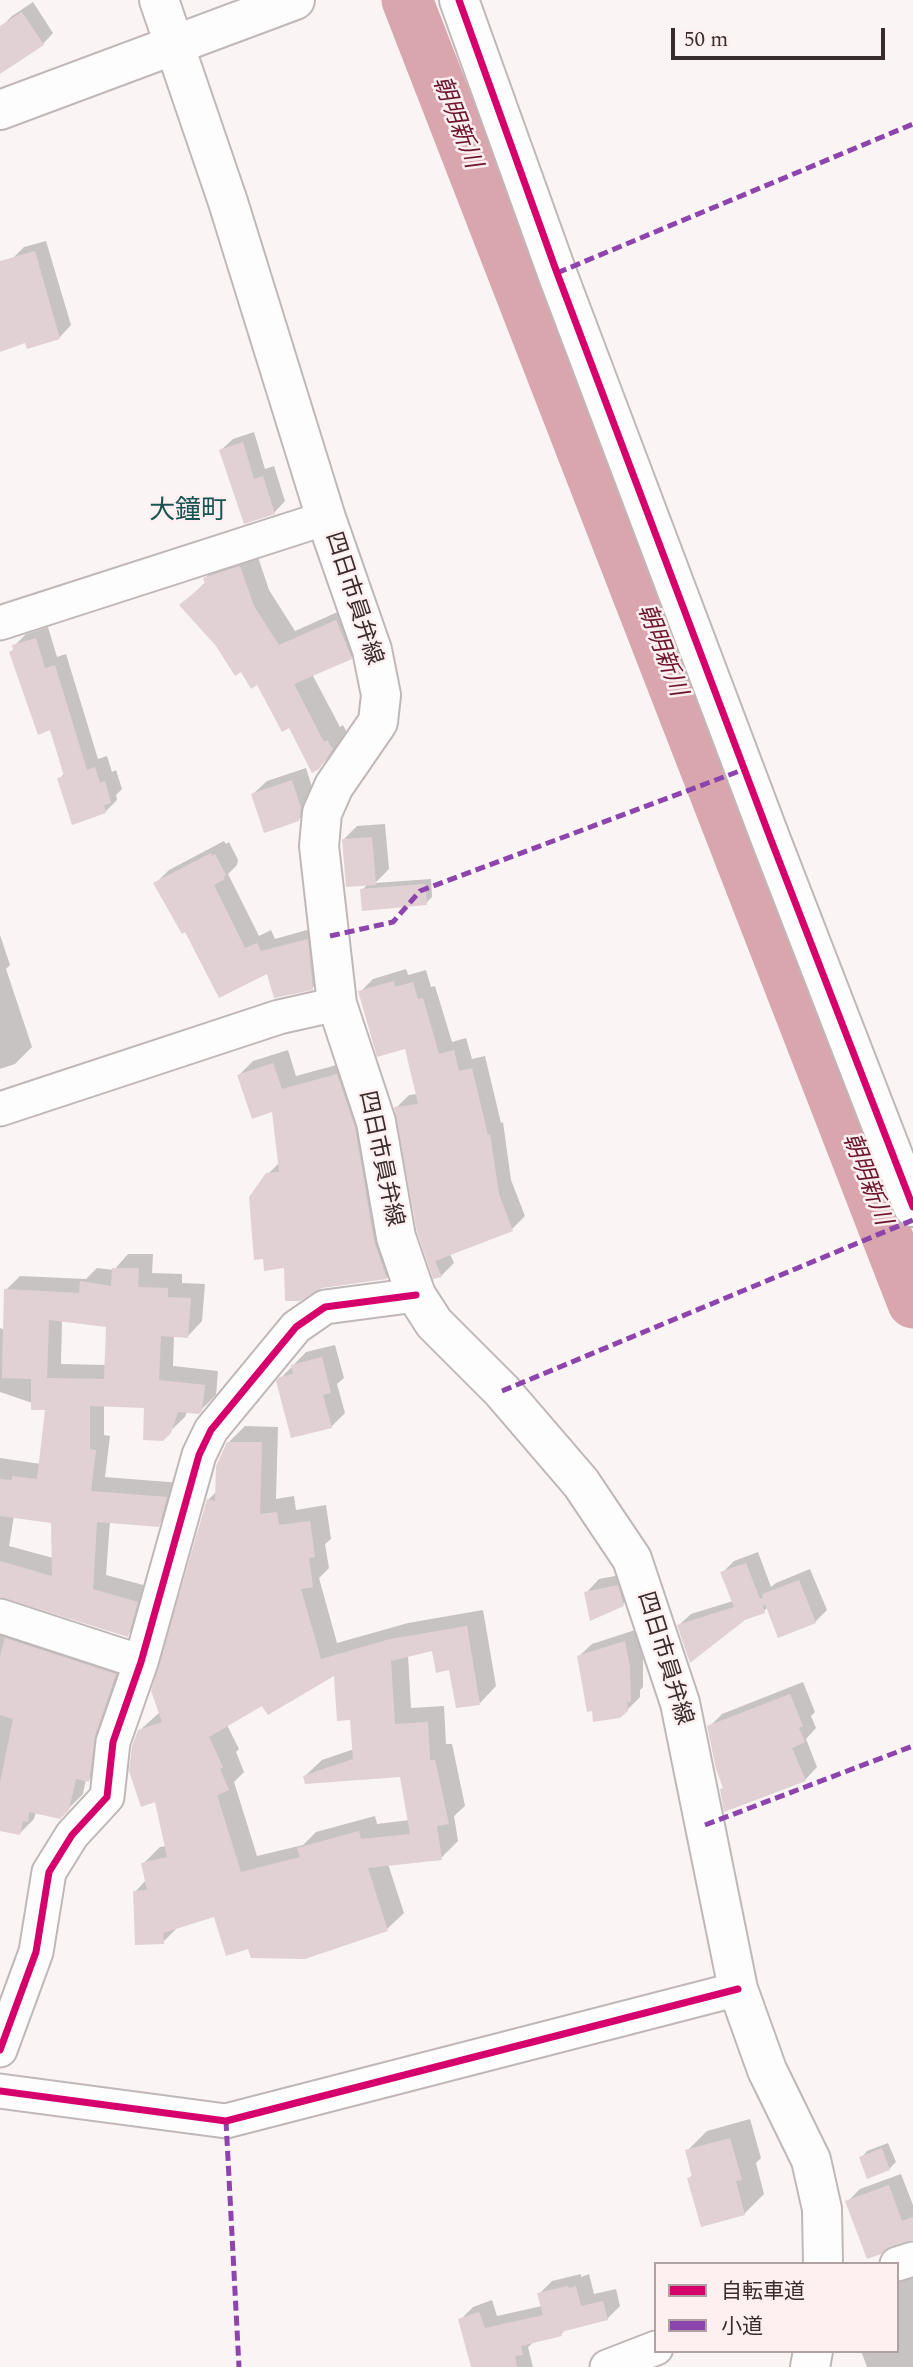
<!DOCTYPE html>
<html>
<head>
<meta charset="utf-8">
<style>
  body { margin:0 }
  #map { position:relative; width:913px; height:2367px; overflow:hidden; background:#faf4f4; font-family:Spectral,"Noto Sans JP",serif }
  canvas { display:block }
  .legend { position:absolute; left:654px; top:2262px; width:245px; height:91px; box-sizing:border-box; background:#fef0f1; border:2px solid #afa2a3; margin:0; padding:9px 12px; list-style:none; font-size:21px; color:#392c2d }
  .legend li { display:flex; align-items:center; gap:14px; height:35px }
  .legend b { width:35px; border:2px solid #afa2a3 }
  .scale { position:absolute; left:671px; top:28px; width:214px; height:32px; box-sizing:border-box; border:4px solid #392c2d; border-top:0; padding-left:9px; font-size:21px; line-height:24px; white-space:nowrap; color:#392c2d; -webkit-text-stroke:5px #fef0f1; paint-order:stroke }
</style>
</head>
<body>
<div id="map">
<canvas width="913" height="2367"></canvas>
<ul class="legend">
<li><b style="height:9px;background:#d6006c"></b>自転車道</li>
<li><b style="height:9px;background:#8e44ad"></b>小道</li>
</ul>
<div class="scale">50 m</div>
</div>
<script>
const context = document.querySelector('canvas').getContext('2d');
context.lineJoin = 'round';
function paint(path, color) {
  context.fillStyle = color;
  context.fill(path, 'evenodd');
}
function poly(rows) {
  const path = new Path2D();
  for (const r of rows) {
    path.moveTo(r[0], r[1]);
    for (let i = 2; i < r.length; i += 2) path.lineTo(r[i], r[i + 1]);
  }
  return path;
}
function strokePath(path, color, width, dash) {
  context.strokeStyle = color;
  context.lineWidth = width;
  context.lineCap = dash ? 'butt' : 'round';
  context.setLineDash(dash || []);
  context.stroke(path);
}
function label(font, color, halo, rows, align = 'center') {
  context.font = font + ' Spectral,"Noto Sans JP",serif';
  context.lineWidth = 5;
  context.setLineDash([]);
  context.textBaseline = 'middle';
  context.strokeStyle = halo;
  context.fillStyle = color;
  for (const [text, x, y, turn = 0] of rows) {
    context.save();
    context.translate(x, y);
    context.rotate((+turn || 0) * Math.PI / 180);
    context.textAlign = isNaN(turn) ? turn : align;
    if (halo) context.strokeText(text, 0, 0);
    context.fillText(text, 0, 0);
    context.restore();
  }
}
const shadow = poly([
  [33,2,53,33,43,44,0,72,1,27,12,16],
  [46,241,71,325,60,337,28,347,26,341,0,339,0,277,12,259,24,247],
  [254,432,265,469,274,466,285,501,274,513,221,450,233,439],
  [256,551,269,590,295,631,351,606,366,642,351,658,312,674,340,727,343,725,347,733,335,751,318,768,258,683,241,670,181,605,206,582,205,578,221,563],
  [48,627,57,657,66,654,98,759,107,756,112,772,116,770,122,789,116,795,117,800,105,812,59,779,65,773,51,728,14,646,26,634],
  [306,768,314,794,312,806,298,820,253,794,267,781],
  [385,824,389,869,375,883,431,879,432,897,426,903,362,890,368,884,343,840,357,826],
  [224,841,226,844,229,842,238,860,237,865,228,874,259,936,271,930,275,939,321,926,326,974,312,988,268,971,186,930,155,884,169,870],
  [0,935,10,965,6,969,32,1047,15,1064,0,1069],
  [406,969,408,975,426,970,431,987,435,986,452,1042,466,1038,472,1059,485,1056,501,1123,503,1122,511,1180,525,1216,512,1229,450,1254,454,1263,441,1276,435,1277,396,1108,409,1095,417,1094,406,1047,360,992,373,979],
  [288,1050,296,1076,351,1061,401,1263,387,1278,322,1286,286,1266,267,1175,280,1162,273,1110,239,1075,253,1061],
  [128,1254,153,1254,152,1273,182,1274,182,1283,205,1284,202,1321,188,1336,174,1335,173,1366,218,1371,216,1395,198,1413,187,1412,185,1417,162,1439,146,1407,104,1405,104,1435,110,1436,105,1477,181,1483,173,1510,158,1525,110,1521,106,1575,151,1587,142,1621,127,1635,0,1596,0,1458,41,1464,47,1408,0,1392,0,1328,5,1330,6,1290,20,1276,86,1279,97,1268,114,1270],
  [62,1320,107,1326,106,1365,61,1364],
  [14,1516,53,1522,53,1558,9,1546],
  [335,1345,344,1378,337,1384,345,1413,331,1427,278,1381,306,1352],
  [245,1426,278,1427,276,1499,294,1496,296,1510,326,1505,331,1539,325,1544,329,1568,319,1578,337,1643,408,1623,483,1610,496,1686,480,1703,433,1649,408,1655,411,1708,444,1706,446,1744,452,1744,465,1806,454,1816,458,1841,441,1858,388,1864,404,1913,387,1929,249,1947,215,1915,178,1927,163,1942,135,1892,146,1880,143,1864,160,1847,166,1846,139,1731,160,1712,208,1500,217,1491,228,1443],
  [336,1673,351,1718,354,1749,322,1760,305,1776,401,1775,410,1820,377,1824,375,1816,316,1832,303,1845,257,1856,234,1782,244,1772,236,1752,239,1749,227,1725,263,1703],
  [758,1552,771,1587,776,1583,810,1569,827,1610,815,1622,768,1607,764,1611,679,1625,691,1614,733,1601,722,1573,734,1561],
  [631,1573,636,1590,623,1604,586,1593,599,1579],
  [0,1614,130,1660,103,1766,89,1780,86,1779,83,1794,60,1817,36,1812,34,1819,20,1833,0,1829],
  [638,1629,643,1653,643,1687,640,1690,640,1697,627,1710,578,1657,592,1644],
  [803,1682,815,1712,811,1716,816,1728,806,1739,817,1767,805,1780,725,1787,709,1727,722,1714],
  [750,2119,761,2158,756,2163,764,2194,744,2214,689,2178,693,2175,687,2151,707,2131],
  [888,2143,896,2162,889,2169,861,2158,867,2151],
  [901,2174,913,2205,913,2239,847,2202,860,2189],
  [913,2273,913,2367,867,2367,861,2351,897,2351,897,2279],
  [581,2274,581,2277,589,2274,594,2294,616,2289,620,2306,607,2319,566,2329,561,2334,535,2341,528,2347,533,2367,481,2367,460,2320,473,2307,492,2300,497,2316,542,2306,539,2294,552,2281]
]);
const river = poly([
  [407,0,913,1303]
]);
const building = poly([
  [22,12,44,45,0,74,0,26],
  [35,251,60,339,27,349,25,343,0,352,0,261],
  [243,442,254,479,263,476,275,514,244,524,219,450],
  [240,566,254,606,279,645,336,620,351,656,352,659,294,684,324,742,327,740,333,749,319,769,312,773,289,728,282,732,257,685,251,689,241,672,235,676,216,646,179,605,205,584,203,578],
  [36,638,45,668,55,665,87,770,95,767,100,783,105,781,111,803,104,805,106,813,72,825,57,778,64,776,50,730,38,735,9,652,13,650,12,645],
  [292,780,301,808,299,821,264,833,251,794],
  [372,837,376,885,346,887,342,839],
  [211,853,212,856,215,854,226,875,223,877,225,879,214,885,245,948,257,943,261,951,308,939,313,990,274,998,267,974,219,998,185,932,182,934,153,883],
  [425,884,427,905,362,911,360,889],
  [394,981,395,987,413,982,418,999,423,998,439,1054,454,1050,459,1071,472,1068,488,1135,490,1134,499,1194,513,1231,435,1261,442,1277,433,1279,417,1232,394,1107,418,1104,405,1049,377,1057,358,991],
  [273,1063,282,1089,337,1074,355,1127,374,1241,387,1279,322,1288,300,1301,285,1301,284,1268,264,1271,263,1259,254,1260,249,1197,266,1173,279,1172,272,1112,252,1119,237,1075],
  [112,1268,139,1268,138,1287,168,1288,168,1297,191,1298,188,1338,161,1336,159,1380,205,1385,202,1411,199,1414,178,1412,171,1433,163,1441,143,1440,144,1408,90,1406,90,1449,96,1450,91,1491,167,1497,159,1527,97,1522,93,1589,138,1602,128,1637,0,1597,0,1561,52,1576,51,1523,0,1516,0,1479,12,1480,12,1476,37,1479,45,1410,31,1410,31,1379,2,1378,4,1289,79,1293,80,1281,111,1286],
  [49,1320,106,1327,104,1379,47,1378],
  [322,1357,331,1393,323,1395,332,1428,291,1438,276,1381,280,1377,293,1374,291,1365],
  [227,1442,262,1442,260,1514,277,1512,279,1525,310,1521,315,1557,309,1558,313,1587,301,1589,321,1659,390,1639,467,1626,480,1705,456,1708,449,1670,436,1673,432,1651,391,1661,395,1724,428,1722,430,1760,435,1760,449,1824,437,1826,442,1860,368,1868,388,1931,305,1959,251,1958,248,1949,226,1956,214,1917,163,1933,164,1944,135,1945,133,1891,147,1890,141,1863,167,1857,155,1802,141,1807,129,1771,132,1746,138,1730,162,1722,151,1691,207,1499,215,1501,216,1466],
  [334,1676,337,1721,350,1720,353,1759,303,1776,305,1784,400,1777,410,1834,361,1839,359,1831,297,1848,300,1857,241,1872,217,1795,229,1790,220,1769,223,1767,209,1737,262,1706,268,1715],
  [746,1563,760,1599,763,1598,762,1594,799,1580,816,1623,778,1638,765,1604,763,1606,765,1613,745,1620,690,1663,677,1625,734,1607,720,1572],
  [618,1585,624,1606,590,1621,584,1592],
  [5,1638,116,1674,95,1736,89,1782,76,1779,69,1810,60,1819,29,1812,28,1822,23,1821,20,1835,0,1831,0,1783,13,1719,0,1715,0,1656],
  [625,1641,630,1667,631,1702,627,1702,628,1711,620,1718,593,1722,592,1711,587,1712,577,1656],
  [790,1694,803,1726,799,1728,805,1742,792,1748,806,1781,724,1812,720,1789,723,1788,716,1769,707,1726],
  [730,2138,742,2180,736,2181,745,2215,701,2227,687,2178,692,2177,685,2150],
  [882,2148,890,2170,867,2179,859,2157],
  [889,2185,902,2221,913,2217,913,2240,891,2246,881,2254,867,2259,845,2201],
  [568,2286,569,2288,576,2286,581,2306,603,2301,608,2320,561,2332,562,2336,521,2346,523,2355,515,2356,517,2367,471,2367,458,2319,479,2312,485,2328,543,2315,537,2293]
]);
const minor = poly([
  [0,623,326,518],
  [0,1109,279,1017,337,1004],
  [0,1616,141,1662],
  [0,2050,36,1952,49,1872,72,1835,107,1797,113,1742,141,1662,199,1455,211,1430,296,1327,325,1307,416,1295],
  [0,2091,226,2121,738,1989],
  [897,2264,913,2259],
  [607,2367,656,2348]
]);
const tertiary = poly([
  [459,0,557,273,771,840,913,1207],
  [0,110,295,0]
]);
const primary = poly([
  [159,0,228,202,326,518,372,650,381,695,378,722,334,786,322,813,319,846,337,1004,376,1122,396,1237,416,1295,434,1323,502,1391,581,1483,632,1559,680,1703,738,1989,767,2070,811,2160,822,2209,823,2264],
  [810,2367,813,2351]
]);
const quiet = poly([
  [557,273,913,124],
  [330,936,393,922,420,891,745,769],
  [502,1391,913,1220],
  [705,1825,913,1746],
  [226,2121,239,2367]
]);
const cycleway = poly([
  [459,0,557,273,771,840,913,1207],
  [0,2050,36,1952,49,1872,72,1835,107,1797,113,1742,141,1662,199,1455,211,1430,296,1327,325,1307,416,1295],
  [0,2091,226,2121,738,1989]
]);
const streetNames = [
  ["四日市員弁線",352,599,72],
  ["四日市員弁線",379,1159,78],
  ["四日市員弁線",663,1659,73]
];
const waterNames = [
  ["朝明新川",455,123,69],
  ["朝明新川",660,651,69],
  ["朝明新川",865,1180,69]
];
const quarterNames = [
  ["大鐘町",188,513]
];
paint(shadow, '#0003');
strokePath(river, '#d9a6ad', 51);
paint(building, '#e2d1d4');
strokePath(minor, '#c0b7b8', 37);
strokePath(tertiary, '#c0b7b8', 42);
strokePath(primary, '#c0b7b8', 42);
strokePath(minor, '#fefdfd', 33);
strokePath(tertiary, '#fefdfd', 38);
strokePath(primary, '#fefdfd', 38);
strokePath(quiet, '#8e44ad', 5, [10, 5]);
strokePath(cycleway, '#d6006c', 7);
label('23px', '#392c2d', '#fef0f1', streetNames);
label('italic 24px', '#6b162c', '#fef0f1', waterNames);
label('26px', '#185351', '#fef0f1', quarterNames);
</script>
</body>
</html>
